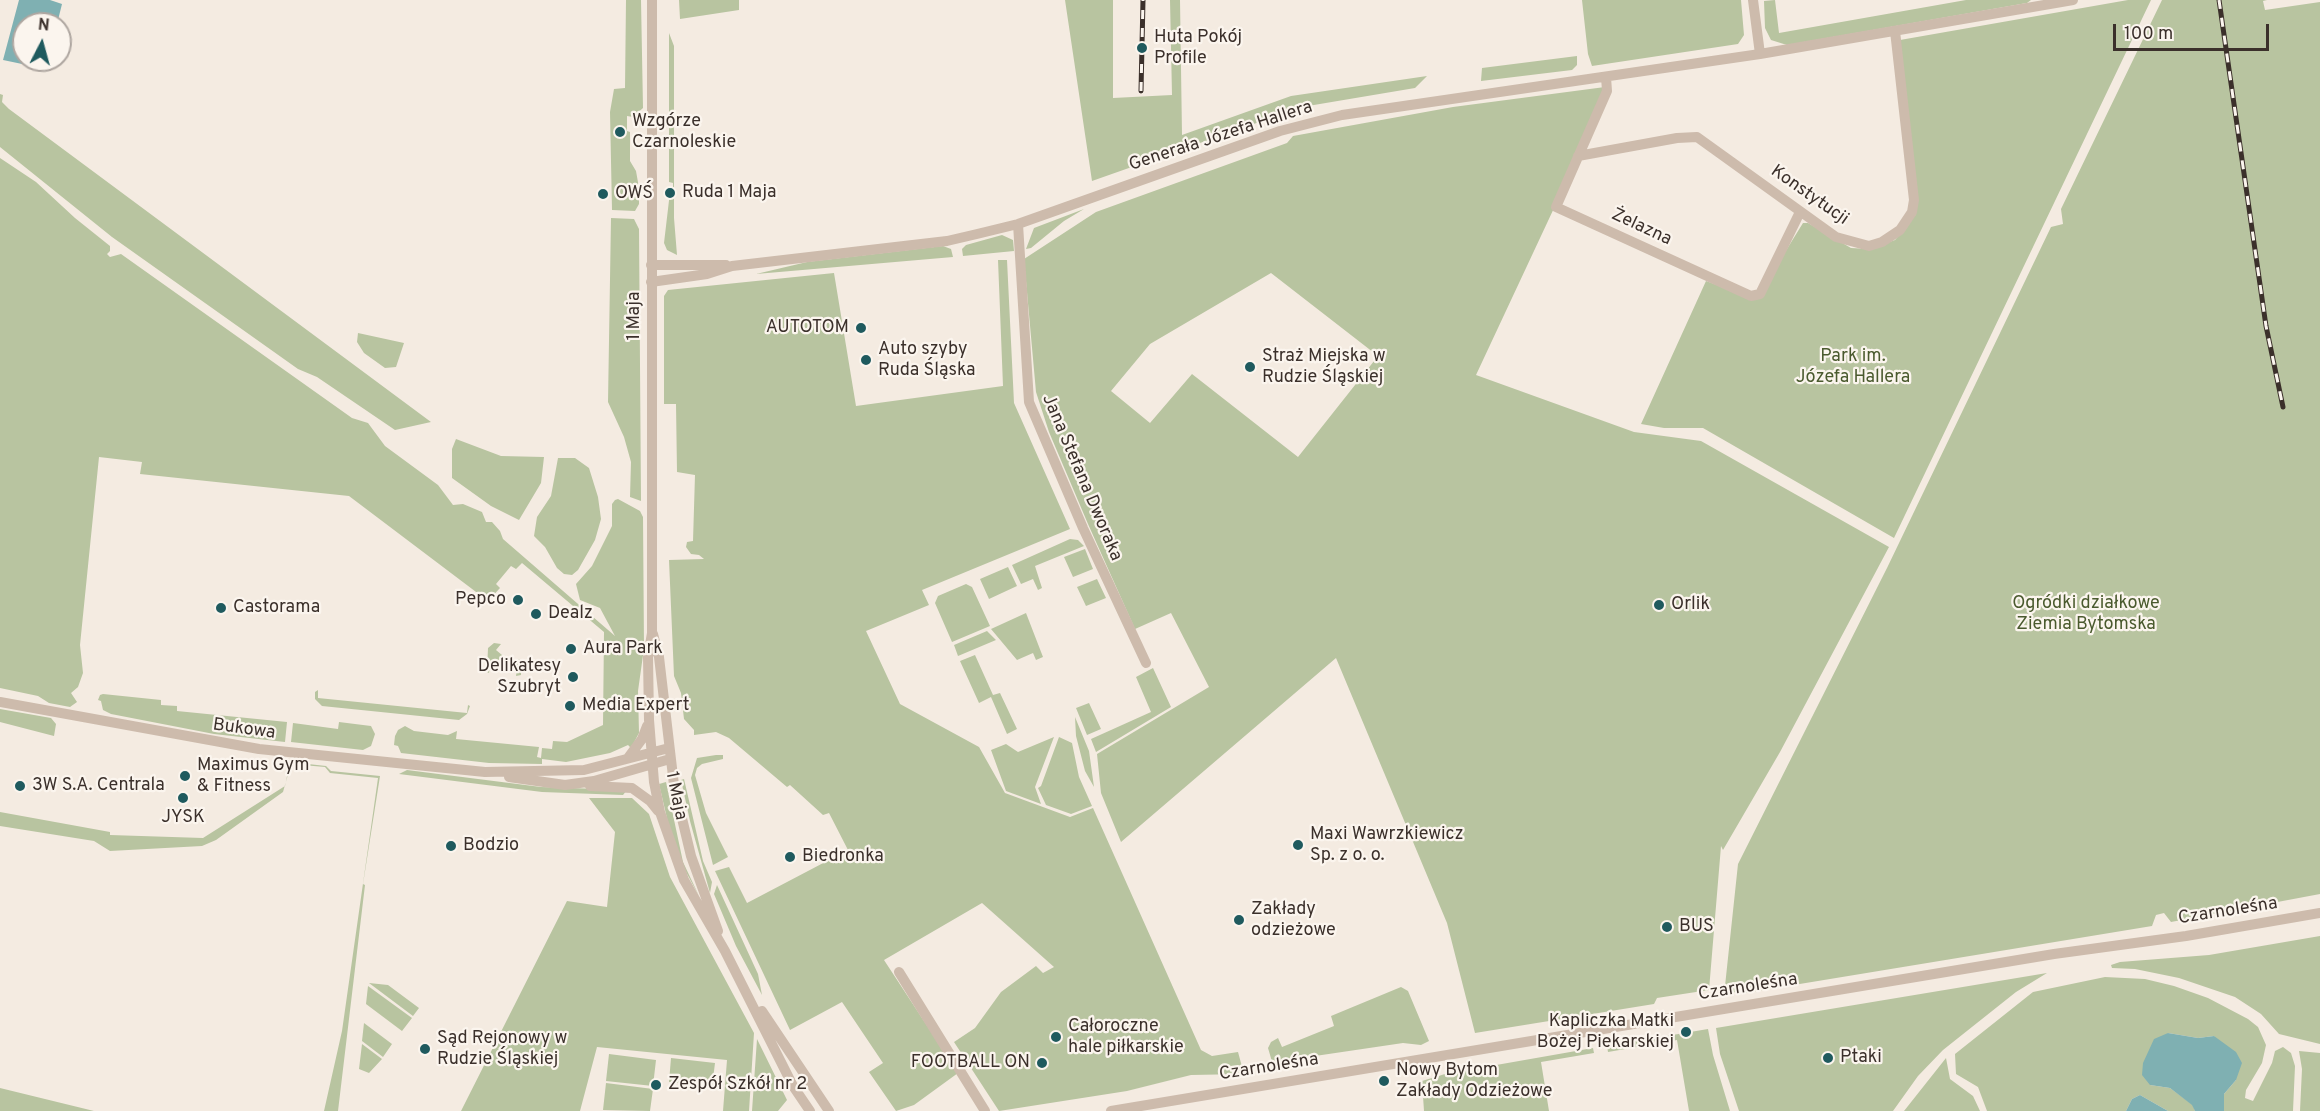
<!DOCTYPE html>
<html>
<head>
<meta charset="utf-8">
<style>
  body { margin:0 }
  #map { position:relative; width:2320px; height:1111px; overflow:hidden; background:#f4ebe1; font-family:Overpass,sans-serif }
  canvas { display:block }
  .north { position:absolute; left:12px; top:12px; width:60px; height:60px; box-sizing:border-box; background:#fbf5ee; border:2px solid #aea6a0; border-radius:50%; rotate:6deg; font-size:16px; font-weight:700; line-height:24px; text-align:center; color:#3b302b }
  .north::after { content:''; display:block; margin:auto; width:21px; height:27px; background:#1f5a5e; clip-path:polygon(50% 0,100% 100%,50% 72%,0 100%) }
  .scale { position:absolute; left:2113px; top:24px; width:156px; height:27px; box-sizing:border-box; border:3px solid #3b302b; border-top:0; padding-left:8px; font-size:18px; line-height:21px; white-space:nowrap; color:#3b302b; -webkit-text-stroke:4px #fbf5ee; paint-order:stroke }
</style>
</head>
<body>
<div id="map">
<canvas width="2320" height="1111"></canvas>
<div class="north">N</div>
<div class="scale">100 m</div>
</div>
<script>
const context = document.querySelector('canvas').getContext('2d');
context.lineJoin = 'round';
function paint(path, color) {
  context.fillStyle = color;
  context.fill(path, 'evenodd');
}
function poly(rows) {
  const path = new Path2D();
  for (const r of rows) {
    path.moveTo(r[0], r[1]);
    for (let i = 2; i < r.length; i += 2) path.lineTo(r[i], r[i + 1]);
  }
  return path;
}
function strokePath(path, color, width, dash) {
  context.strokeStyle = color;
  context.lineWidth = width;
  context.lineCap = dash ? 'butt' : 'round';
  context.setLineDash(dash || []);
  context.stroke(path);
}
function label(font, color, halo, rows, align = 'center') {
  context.font = font + ' Overpass,sans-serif';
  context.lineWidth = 4.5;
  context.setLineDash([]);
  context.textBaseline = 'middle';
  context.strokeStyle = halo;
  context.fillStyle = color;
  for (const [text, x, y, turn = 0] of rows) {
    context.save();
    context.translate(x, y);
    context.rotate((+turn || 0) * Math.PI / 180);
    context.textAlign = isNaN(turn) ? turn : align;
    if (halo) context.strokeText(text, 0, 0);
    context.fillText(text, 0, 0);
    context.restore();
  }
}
const green = poly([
  [626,0,641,0,643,108,633,117,627,116,627,131,630,132,630,161,636,171,639,188,639,204,635,211,612,210,610,112,614,89,625,88],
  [679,0,739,0,739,10,680,19],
  [1065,0,1113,0,1113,98,1172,95,1170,0,1180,0,1182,135,1291,96,1427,76,1415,88,1302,107,1092,181],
  [1582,0,1741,0,1744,35,1738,44,1592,66,1588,54],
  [1775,0,1779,33,1966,0,2031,0,2027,3,1787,45,1771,40,1765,28,1764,1],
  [2128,0,2151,0,1894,538,1703,428,1664,428,1641,424,1706,281,1756,299,1803,223,1808,223,1851,248,1869,249,1895,240,1916,214,1900,40],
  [2162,0,2267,0,2263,1,2265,10,2320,2,2320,894,2171,922,2164,913,2156,915,2152,926,1745,993,1731,992,1725,986,1738,864,1887,568,2051,227,2063,224,2061,209],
  [669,33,674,46,674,218,677,255,667,250,664,243,670,192,673,192,673,183,669,182],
  [1577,56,1577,65,1572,70,1481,81,1482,68],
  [1605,87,1555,206,1476,375,1634,432,1701,441,1889,547,1780,752,1723,850,1721,846,1709,990,1657,998,1654,1004,1475,1033,1447,923,1336,658,1121,842,1101,793,1097,754,1209,687,1171,613,1135,629,1088,524,1049,432,1036,392,1024,259,1096,212,1287,143,1293,136,1453,107],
  [1271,273,1378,356,1298,457,1192,374,1150,423,1111,391,1150,344],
  [0,94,3,95,2,102,9,109,431,422,395,430,317,377,298,369,112,237,0,147],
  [0,158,36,182,75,218,110,246,110,251,107,254,110,257,121,254,352,418,368,423,385,446,438,485,453,505,463,504,482,512,486,522,492,522,500,531,503,539,615,636,600,608,580,600,576,584,592,566,612,526,612,504,615,500,618,499,640,511,643,517,644,648,638,691,639,733,631,748,628,745,610,753,566,762,542,759,542,764,489,763,401,753,398,746,394,745,395,736,398,730,405,726,414,731,448,735,457,731,456,739,539,747,537,757,541,758,542,748,552,749,553,741,567,742,603,725,604,632,522,563,516,569,511,566,496,584,500,588,488,601,349,496,140,474,142,462,99,457,80,645,83,673,78,687,71,693,77,702,70,707,49,703,38,696,0,688],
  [1084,209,1064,221,1031,248,1026,249,1034,228],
  [611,218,634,219,639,229,641,501,630,497,631,462,624,437,608,402],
  [1002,235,1013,240,1014,251,963,256,962,249,966,245],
  [943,246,951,249,953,257,756,274,807,262],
  [998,260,1007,260,1014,403,1070,529,922,590,929,605,866,631,900,704,979,747,1005,793,1070,817,1093,808,1201,1050,1212,1056,1238,1052,1244,1074,1191,1075,1127,1091,999,1111,954,1042,975,1028,1001,992,1036,966,1043,973,1054,967,982,903,884,960,958,1073,914,1105,896,1111,869,1072,883,1063,842,1002,790,1030,715,871,729,867,747,903,848,850,829,813,823,815,790,785,787,787,729,738,716,732,694,735,694,730,684,719,681,693,674,676,669,560,704,559,699,555,691,554,686,547,687,542,693,541,695,475,677,472,676,404,664,404,664,296,668,290,834,273,856,406,1003,386],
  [358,333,404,343,396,367,385,368,364,353,357,342],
  [456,439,501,456,544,457,541,483,519,520,491,506,452,478,452,449],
  [558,458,575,458,589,468,598,497,601,519,595,540,578,570,572,575,564,574,557,568,545,547,534,536,537,517,551,496],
  [1070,539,1078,540,1084,546,1035,566,1042,588,1038,590,1033,579,1021,584,1012,565],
  [1085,549,1093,569,1073,577,1064,557],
  [1008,567,1017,586,989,599,980,579],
  [1097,579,1106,598,1086,606,1077,587],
  [966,584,972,587,990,626,952,642,935,603,938,596],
  [1026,613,1043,657,1036,660,1033,653,1017,660,991,629],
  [987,631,996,640,958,656,954,645],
  [494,643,501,644,496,650,514,665,519,659,521,661,521,675,516,676,517,668,490,665,489,673,487,672,488,648],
  [975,655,993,695,1000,693,1017,729,1007,734,991,697,979,703,960,661],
  [1153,668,1171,707,1096,752,1091,739,1151,712,1136,677],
  [318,690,318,698,467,713,468,705,470,706,467,714,459,720,322,706,315,699,315,692],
  [103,694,161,700,161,705,177,706,177,711,287,722,285,742,214,734,111,714,103,710,101,701,98,700,100,695],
  [1089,703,1101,729,1087,735,1076,708],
  [0,709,51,718,56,724,54,736,0,722],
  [1075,717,1089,751,1094,787,1085,771,1076,736],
  [339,722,371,726,375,734,371,746,363,750,291,742,293,723,338,729],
  [1054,737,1035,787,1041,804,1006,791,991,750,1006,744,1018,752],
  [1059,737,1072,743,1079,777,1092,806,1071,814,1046,805,1038,788,1041,786],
  [716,755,723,755,723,759,702,764,697,768,695,775,706,813,728,857,713,865,691,778,697,758],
  [290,762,326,766,331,771,380,776,363,884,365,885,338,1111,324,1111,342,1031,378,778,330,773,325,767,291,764,283,792,216,840,202,846,110,851,94,841,0,826,0,812,110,832,110,835,203,838,285,786],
  [407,770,541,787,627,790,623,795,542,792,399,774],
  [684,779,703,861,712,882,710,893,690,821,681,780],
  [666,782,683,862,699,896,680,861,669,827,659,784],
  [589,798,632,798,649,814,670,877,754,1033,749,1111,723,1111,727,1060,597,1047,580,1111,461,1111,567,901,607,907,615,832],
  [717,885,758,974,762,995,736,946,714,894],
  [2320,936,2320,1044,2279,1034,2261,1014,2235,997,2179,978,2135,969,2112,968,2111,965,2120,962,2209,955],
  [2047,973,2016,992,1943,1050,1918,1076,1893,1111,1739,1111,1720,1054,1716,1028],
  [2105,977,2145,979,2174,986,2208,998,2248,1019,2258,1027,2266,1045,2262,1063,2246,1090,2245,1098,2253,1101,2272,1063,2275,1051,2283,1047,2291,1053,2295,1066,2293,1111,2224,1111,2224,1094,2236,1080,2214,1036,2198,1038,2168,1033,2150,1085,2170,1088,2193,1105,2195,1111,2168,1111,2140,1095,2132,1099,2126,1111,1987,1111,1978,1087,1956,1074,1955,1054,2033,992],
  [369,983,388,985,419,1008,413,1016],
  [368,986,412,1018,402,1031,366,1004],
  [1401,987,1408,991,1429,1041,1421,1045,1403,1043,1288,1060,1273,1065,1268,1048,1271,1042,1278,1038,1282,1047,1334,1026,1331,1016],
  [364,1023,392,1044,383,1057,362,1041],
  [1708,1029,1713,1055,1730,1111,1689,1111,1677,1040,1608,1052,1607,1046],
  [757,1039,787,1100,778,1111,752,1111],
  [362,1044,382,1059,369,1073,359,1069],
  [1593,1048,1594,1053,1541,1062,1549,1111,1424,1111,1422,1081,1445,1074],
  [2299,1051,2320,1053,2320,1111,2300,1111,2302,1069],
  [609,1054,656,1060,653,1086,606,1081],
  [671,1058,715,1063,712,1087,669,1082],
  [1946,1058,1950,1079,1973,1096,1980,1111,1904,1111],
  [606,1083,653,1089,650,1111,603,1110],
  [0,1088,94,1111,0,1111]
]);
const water = poly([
  [19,0,50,0,62,4,57,24,24,24,24,60,48,60,46,69,3,60],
  [2168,1033,2198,1038,2214,1036,2236,1052,2242,1063,2236,1080,2224,1094,2224,1111,2195,1111,2192,1105,2170,1088,2150,1085,2142,1075,2143,1063,2154,1039],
  [2140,1095,2168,1111,2126,1111,2132,1099]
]);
const minor = poly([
  [652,0,652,633,648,657,649,720,654,782,660,812,684,880,725,951,793,1086,810,1111],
  [1753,0,1760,54],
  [1606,77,1607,91,1556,207,1751,296,1760,294,1800,212],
  [1578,156,1677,138,1697,137,1836,237,1869,246,1882,242,1900,230,1912,212,1914,200,1895,31],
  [1018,224,1029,402,1083,528,1146,663],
  [651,265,726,265],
  [651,282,707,274,732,266,947,241,977,234,1018,224,1280,131,1342,115,1760,54,2073,0],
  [653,634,659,657,674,785,691,856,718,931],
  [0,702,259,749,485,772,584,770,669,748],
  [628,758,642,739,647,726],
  [509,777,565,785,594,781,670,759],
  [590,786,632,788,650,801,658,811],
  [899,972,985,1111],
  [762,1011,829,1111],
  [1111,1111,2054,954,2186,936,2320,913]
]);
const rail = poly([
  [2219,0,2266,326,2283,407],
  [1141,91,1143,0]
]);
const markers = [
  [1142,48,6,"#1f5a5e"],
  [620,132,6,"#1f5a5e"],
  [670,193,6,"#1f5a5e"],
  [603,194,6,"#1f5a5e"],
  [861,328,6,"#1f5a5e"],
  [866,360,6,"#1f5a5e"],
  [1250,367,6,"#1f5a5e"],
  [518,600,6,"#1f5a5e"],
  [1659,605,6,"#1f5a5e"],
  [221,608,6,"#1f5a5e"],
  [536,614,6,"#1f5a5e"],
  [571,649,6,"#1f5a5e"],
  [573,677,6,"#1f5a5e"],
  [570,706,6,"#1f5a5e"],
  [185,776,6,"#1f5a5e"],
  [20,786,6,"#1f5a5e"],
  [183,798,6,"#1f5a5e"],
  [1298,845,6,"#1f5a5e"],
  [451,846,6,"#1f5a5e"],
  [790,857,6,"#1f5a5e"],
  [1239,920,6,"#1f5a5e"],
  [1667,927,6,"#1f5a5e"],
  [1686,1032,6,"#1f5a5e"],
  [1056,1037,6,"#1f5a5e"],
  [425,1049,6,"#1f5a5e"],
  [1828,1058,6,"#1f5a5e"],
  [1042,1063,6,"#1f5a5e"],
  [1384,1081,6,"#1f5a5e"],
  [656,1085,6,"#1f5a5e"]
];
const poiNames = [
  ["Huta Pokój",1154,38],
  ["Profile",1154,59],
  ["Wzgórze",632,122],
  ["Czarnoleskie",632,143],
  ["Ruda 1 Maja",682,193],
  ["OWŚ",615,194],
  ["AUTOTOM",849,328,"right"],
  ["Auto szyby",878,350],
  ["Ruda Śląska",878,371],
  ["Straż Miejska w",1262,357],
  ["Rudzie Śląskiej",1262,378],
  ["Pepco",506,600,"right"],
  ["Orlik",1671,605],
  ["Castorama",233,608],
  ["Dealz",548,614],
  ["Aura Park",583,649],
  ["Delikatesy",561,667,"right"],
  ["Szubryt",561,688,"right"],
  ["Media Expert",582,706],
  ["Maximus Gym",197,766],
  ["& Fitness",197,787],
  ["3W S.A. Centrala",32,786],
  ["JYSK",183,818,"center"],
  ["Maxi Wawrzkiewicz",1310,835],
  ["Sp. z o. o.",1310,856],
  ["Bodzio",463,846],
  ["Biedronka",802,857],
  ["Zakłady",1251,910],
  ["odzieżowe",1251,931],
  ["BUS",1679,927],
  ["Kapliczka Matki",1674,1022,"right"],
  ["Bożej Piekarskiej",1674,1043,"right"],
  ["Całoroczne",1068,1027],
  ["hale piłkarskie",1068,1048],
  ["Sąd Rejonowy w",437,1039],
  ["Rudzie Śląskiej",437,1060],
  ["Ptaki",1840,1058],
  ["FOOTBALL ON",1030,1063,"right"],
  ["Nowy Bytom",1396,1071],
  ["Zakłady Odzieżowe",1396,1092],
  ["Zespół Szkół nr 2",668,1085]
];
const streetNames = [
  ["Generała Józefa Hallera",1221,137,-18],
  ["Konstytucji",1809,196,35],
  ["Żelazna",1641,228,25],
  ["1 Maja",635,316,-90],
  ["Jana Stefana Dworaka",1081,478,67],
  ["Bukowa",244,730,8],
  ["1 Maja",675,796,78],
  ["Czarnoleśna",2228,912,-9],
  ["Czarnoleśna",1748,988,-9],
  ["Czarnoleśna",1269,1068,-9]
];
const parkNames = [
  ["Park im.",1853,357],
  ["Józefa Hallera",1853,378],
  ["Ogródki działkowe",2086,604],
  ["Ziemia Bytomska",2086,625]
];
paint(green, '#b8c4a0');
paint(water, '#7fb0b2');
strokePath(minor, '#cdbbac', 10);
strokePath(rail, '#3b302b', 5);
strokePath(rail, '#fbf5ee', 3, [9]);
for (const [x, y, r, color] of markers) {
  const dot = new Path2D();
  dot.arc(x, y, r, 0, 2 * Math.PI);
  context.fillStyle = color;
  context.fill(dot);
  strokePath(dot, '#fbf5ee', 2);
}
label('18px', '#3b302b', '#fbf5ee', poiNames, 'left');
label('18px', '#3b302b', '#fbf5ee', streetNames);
label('18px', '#4a5a2e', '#fbf5ee', parkNames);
</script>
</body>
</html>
